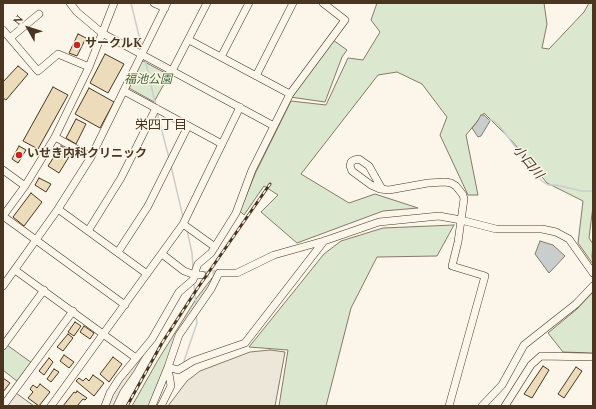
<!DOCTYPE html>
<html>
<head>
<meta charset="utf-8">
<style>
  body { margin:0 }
  #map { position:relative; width:596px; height:409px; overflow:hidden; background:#fbf6e9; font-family:Spectral,serif }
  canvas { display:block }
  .frame { position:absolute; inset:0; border:4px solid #4a3520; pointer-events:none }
  .north { position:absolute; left:8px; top:8px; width:40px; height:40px; -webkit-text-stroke:3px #fbf6e9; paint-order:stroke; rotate:309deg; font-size:11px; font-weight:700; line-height:16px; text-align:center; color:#4a3520 }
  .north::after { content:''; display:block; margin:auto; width:14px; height:18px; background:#4a3520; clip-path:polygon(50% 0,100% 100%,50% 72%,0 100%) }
</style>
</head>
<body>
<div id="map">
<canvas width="596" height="409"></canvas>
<div class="frame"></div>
<div class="north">N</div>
</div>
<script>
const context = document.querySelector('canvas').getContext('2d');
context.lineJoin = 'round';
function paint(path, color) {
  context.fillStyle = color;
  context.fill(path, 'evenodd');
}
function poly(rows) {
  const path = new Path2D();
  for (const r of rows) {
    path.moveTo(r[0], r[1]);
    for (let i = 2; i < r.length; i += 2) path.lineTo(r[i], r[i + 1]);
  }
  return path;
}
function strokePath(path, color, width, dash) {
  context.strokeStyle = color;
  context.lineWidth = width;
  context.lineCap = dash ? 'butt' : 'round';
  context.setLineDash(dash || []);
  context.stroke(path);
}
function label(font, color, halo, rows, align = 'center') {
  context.font = font + ' Spectral,"Noto Sans JP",serif';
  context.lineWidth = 3;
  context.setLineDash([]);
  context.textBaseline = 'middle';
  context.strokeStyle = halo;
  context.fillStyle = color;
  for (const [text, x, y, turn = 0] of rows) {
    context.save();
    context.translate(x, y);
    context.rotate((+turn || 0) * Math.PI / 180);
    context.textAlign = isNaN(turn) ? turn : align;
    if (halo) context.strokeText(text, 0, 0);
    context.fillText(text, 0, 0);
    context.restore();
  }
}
const green = poly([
  [377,3,544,3,547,24,542,48,549,49,584,12,589,3,593,3,593,206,589,238,593,244,592,256,593,264,578,243,583,201,547,183,512,141,484,113,466,135,478,195,468,195,440,135,447,117,422,84,397,72,378,75,301,174,349,203,375,194,418,208,383,211,297,243,261,212,278,195,264,186,244,215,240,211,255,174,291,101,326,105,348,58,363,60,380,32,371,20,377,3],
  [333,40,347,50,342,57,325,102,290,97,333,40],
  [143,61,169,75,154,102,129,88,141,62,143,61],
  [454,225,437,256,377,257,351,308,326,406,279,406,288,350,249,347,324,254,341,241,383,228,454,225],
  [212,278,210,289,178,334,150,406,132,406,158,360,196,299,212,278],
  [593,292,593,353,563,352,548,333,577,309,593,292],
  [7,345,32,363,18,382,3,370,3,350,7,345]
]);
const parking = poly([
  [270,350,285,352,275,406,168,406,187,381,200,371,250,352,270,350],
  [145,352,134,371,120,391,113,406,108,406,113,393,121,380,145,352],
  [16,393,34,406,7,406,16,393]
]);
const water = poly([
  [481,115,484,115,490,121,481,136,478,137,472,128,477,122,481,115],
  [540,241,553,245,565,256,549,273,535,254,540,241]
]);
const stream = poly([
  [131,3,142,48],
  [145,59,156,106],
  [157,112,169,158],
  [489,120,492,120,498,124,517,149,524,161,542,181,548,185,556,185,582,191,593,191],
  [171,166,183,217],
  [187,230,192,253,193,268],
  [194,283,196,306],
  [184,361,197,323,196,315]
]);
const building = poly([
  [78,34,86,38,77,56,69,53,78,34],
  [105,54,124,64,108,93,90,83,105,54],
  [18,66,28,74,6,100,3,98,3,82,18,66],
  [53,87,68,95,38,149,23,141,53,87],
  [89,88,114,102,100,128,75,114,89,88],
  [76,119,86,124,76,144,66,138,76,119],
  [19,146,26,150,18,163,12,159,19,146],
  [61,146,72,152,59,173,48,166,61,146],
  [39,178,51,184,46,192,35,185,39,178],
  [31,193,42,202,24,226,13,217,31,193],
  [75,322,81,326,74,336,68,332,75,322],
  [84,326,94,333,90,339,80,332,84,326],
  [68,334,73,338,63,351,57,347,68,334],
  [64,355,74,362,69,368,60,361,64,355],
  [113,357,122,364,109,382,100,374,113,357],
  [49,358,53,362,44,375,39,371,49,358],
  [543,366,549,370,532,398,524,394,543,366],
  [576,367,582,371,564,398,558,394,576,367],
  [54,369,59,372,51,382,47,379,54,369],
  [93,375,104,383,94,396,76,381,79,378,83,381,86,378,89,381,93,375],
  [3,378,10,383,3,392,3,378],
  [40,384,50,392,39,406,28,398,33,392,30,389,33,385,37,388,40,384],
  [77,391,87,398,85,400,83,399,77,406,63,406,74,392,76,393,77,391]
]);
const minorTunnel = poly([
  [202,275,219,273]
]);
const minor = poly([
  [70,3,77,12,102,33,274,126,290,94,345,20,323,3],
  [154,3,165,8],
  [3,30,38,71,58,54,89,67],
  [10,38,39,14],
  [189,40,290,94],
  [221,57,249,3],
  [172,71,207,3],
  [256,76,293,3],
  [124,91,222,144],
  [55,137,91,157],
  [3,170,25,186],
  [382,189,369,166,359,159,354,160,351,162,350,166,352,171,371,185,380,189,389,190,428,183,445,182,451,183,456,186,463,195,464,199,458,242,452,266,485,276,449,406],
  [58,209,147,274],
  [3,216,25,186,55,137,89,67,114,3],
  [3,216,125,305],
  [183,224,215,247],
  [88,231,121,178,156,108],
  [118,252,148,206,188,126],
  [162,254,184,271,195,275,196,269,198,264,211,253,236,213,252,170,274,126],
  [15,270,136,358],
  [3,286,58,209,91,157,167,3],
  [3,346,44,290],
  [168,367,178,370,193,361,245,343,324,241],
  [3,406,73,311],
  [51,406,183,224,240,107],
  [105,406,110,393,119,379,152,339,179,292,193,280,195,275,202,275],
  [152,406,168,367,179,335,211,289,219,273,237,273,274,255,324,241,379,222,439,216,461,220,496,229,542,229,556,232,569,239,593,273],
  [161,406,171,386,168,368],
  [482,406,502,385,524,345,576,304,593,286],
  [505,406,531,365,541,356,593,357]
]);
const rail = poly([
  [127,406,162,343,197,289,270,184]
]);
const markers = [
  [77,45,4,"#c62828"],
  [19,155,4,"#c62828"]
];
const poiNames = [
  ["サークルK",85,45],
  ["いせき内科クリニック",27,155]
];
const parkNames = [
  ["福池公園",148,81]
];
const neighbourhoodNames = [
  ["栄四丁目",161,126]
];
const waterNames = [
  ["小口川",527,163,50]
];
paint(green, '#dce7d0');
strokePath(green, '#887966', 1);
paint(parking, '#ede7d9');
strokePath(parking, '#887966', 1);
paint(water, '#c9cecd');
strokePath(water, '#887966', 1);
strokePath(stream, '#c9cecd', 1.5);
paint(building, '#ecdcbc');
strokePath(building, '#4a3520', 1);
strokePath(minorTunnel, '#d8cfc1', 7, [7, 3.5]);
strokePath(minor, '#4a3520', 8);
strokePath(minor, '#fbf6e9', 7);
strokePath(rail, '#4a3520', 3);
strokePath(rail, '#fbf6e9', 1.5, [4.5]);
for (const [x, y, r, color] of markers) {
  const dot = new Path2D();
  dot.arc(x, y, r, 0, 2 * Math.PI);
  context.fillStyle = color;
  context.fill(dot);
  strokePath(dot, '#fbf6e9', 1.5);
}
label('bold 12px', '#4a3520', '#fbf6e9', poiNames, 'left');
label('italic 12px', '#436837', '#fbf6e9', parkNames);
label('13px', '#4a3520', '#fbf6e9', neighbourhoodNames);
label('italic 13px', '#4a3520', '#fbf6e9', waterNames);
</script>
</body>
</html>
